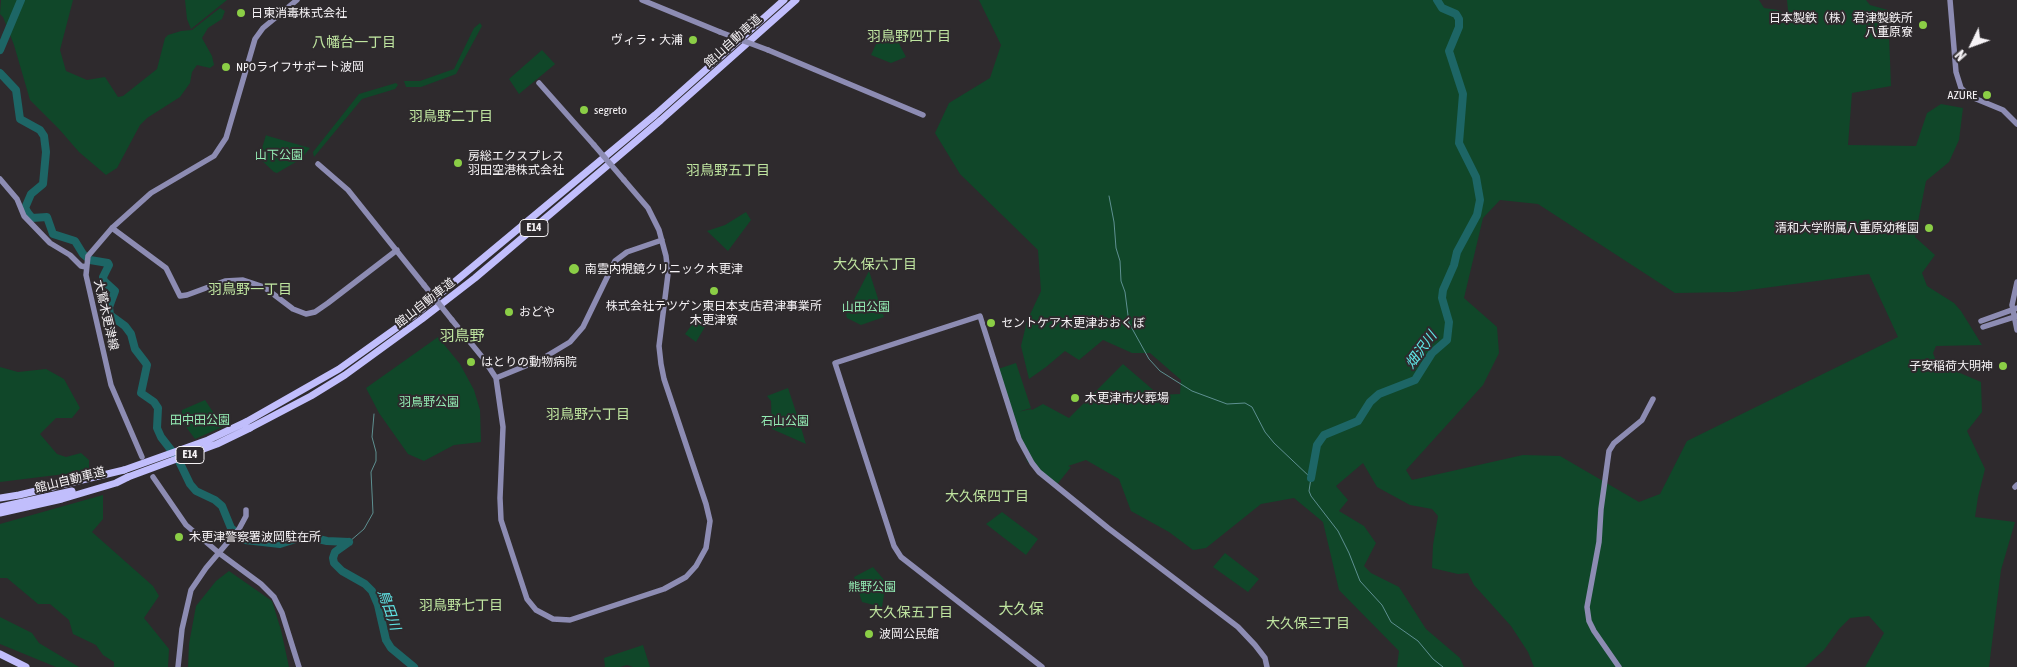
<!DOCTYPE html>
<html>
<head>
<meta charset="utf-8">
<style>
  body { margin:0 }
  #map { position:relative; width:2017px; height:667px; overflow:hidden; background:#2e2a2d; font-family:"Asap Condensed",sans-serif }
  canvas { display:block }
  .north { position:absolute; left:1947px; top:20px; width:50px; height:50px; -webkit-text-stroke:4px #2e2a2d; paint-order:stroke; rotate:228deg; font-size:14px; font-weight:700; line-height:20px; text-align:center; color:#f6f3f6 }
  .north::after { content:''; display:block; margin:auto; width:18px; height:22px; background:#f6f3f6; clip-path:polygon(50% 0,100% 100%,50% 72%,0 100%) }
</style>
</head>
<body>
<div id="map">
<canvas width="2017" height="667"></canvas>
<div class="north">N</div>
</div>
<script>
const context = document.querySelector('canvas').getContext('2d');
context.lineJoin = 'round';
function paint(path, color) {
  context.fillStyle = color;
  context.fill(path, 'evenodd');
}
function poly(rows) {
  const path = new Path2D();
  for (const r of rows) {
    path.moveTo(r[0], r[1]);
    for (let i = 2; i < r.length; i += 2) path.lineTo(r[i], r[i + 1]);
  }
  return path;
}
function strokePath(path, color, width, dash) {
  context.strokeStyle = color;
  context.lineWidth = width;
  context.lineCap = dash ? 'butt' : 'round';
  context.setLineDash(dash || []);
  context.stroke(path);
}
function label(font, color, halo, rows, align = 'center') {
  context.font = font + ' "Asap Condensed","Noto Sans JP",sans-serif';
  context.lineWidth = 4;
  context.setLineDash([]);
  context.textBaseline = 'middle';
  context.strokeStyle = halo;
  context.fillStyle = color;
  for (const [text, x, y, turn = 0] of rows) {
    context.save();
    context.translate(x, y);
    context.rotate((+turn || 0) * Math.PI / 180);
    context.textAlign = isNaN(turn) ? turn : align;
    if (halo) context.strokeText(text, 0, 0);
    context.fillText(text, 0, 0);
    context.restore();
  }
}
const green = poly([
  [1,0,73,0,60,50,66,71,87,80,105,77,118,97,123,96,157,69,165,38,168,35,181,31,192,30,220,8,225,11,222,19,208,28,202,38,212,56,214,65,210,68,197,65,192,72,190,83,180,97,147,118,140,125,117,168,106,175,79,152,59,129,30,100,14,45,3,17,0,14],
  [185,0,227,0,191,29,187,19],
  [979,0,1759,0,1764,8,1778,10,1785,14,1788,10,1787,0,1866,0,1870,5,1888,10,1891,86,1852,93,1848,145,1916,146,1927,113,1941,104,1963,108,1959,140,1949,162,1926,181,1915,237,1935,255,1922,273,1927,286,1954,303,1961,311,1982,345,1936,346,1933,353,1939,369,1953,370,1981,382,1982,412,1967,431,1985,469,1978,497,1975,517,2015,522,2001,570,1989,667,1865,667,1884,633,1869,616,1850,618,1839,629,1824,650,1805,667,1534,667,1528,652,1511,626,1474,585,1468,573,1458,574,1432,568,1433,545,1438,516,1432,509,1410,505,1377,487,1363,463,1336,486,1348,500,1339,511,1364,526,1376,543,1364,566,1371,573,1399,587,1426,629,1460,658,1464,667,1397,667,1399,651,1339,590,1323,522,1294,498,1261,504,1206,548,1193,550,1169,532,1131,511,1119,479,1086,460,1068,466,1071,467,1055,487,1035,470,1027,461,998,369,1016,363,1031,408,1018,412,1031,409,1032,410,1043,404,1069,418,1123,364,1159,395,1180,394,1181,380,1150,353,1132,353,1103,340,1079,360,1065,351,1046,367,1029,379,1021,346,1027,321,1041,291,1038,250,960,174,935,133,949,103,990,78,1001,45],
  [1500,200,1538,204,1675,293,1734,292,1869,274,1898,337,1687,441,1660,494,1639,502,1560,456,1523,455,1412,480,1406,470,1483,385,1499,353,1497,327,1464,298,1483,218],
  [480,23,482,26,456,74,421,87,406,87,404,81,420,81,454,69,474,28],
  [892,30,906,57,891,63,871,55,876,44],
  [542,50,555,64,554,65,519,94,509,79],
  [396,83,398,85,395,89,362,99,314,157,313,152,359,94],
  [266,135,268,136,310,148,301,159,277,173,274,172,259,158],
  [746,212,751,220,728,251,707,231,725,225],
  [869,271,884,317,861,325,847,318,846,315],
  [700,314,709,320,696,342,685,334],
  [438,337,460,364,474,390,480,410,481,442,454,445,424,461,408,454,379,413,366,388],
  [0,367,18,372,46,369,64,379,80,408,72,418,56,418,40,434,57,454,66,457,81,453,89,460,89,471,0,482],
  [788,388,799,421,806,444,772,429,771,401,767,396],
  [205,400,215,415,229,424,195,439,181,420,182,410],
  [103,495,103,519,92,532,153,586,159,596,144,618,169,649,168,667,114,667,114,662,103,655,96,645,73,634,69,620,50,604,38,604,7,578,0,578,0,524],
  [1002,512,1038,539,1026,555,986,524],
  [1225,553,1259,579,1248,592,1213,567],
  [873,567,886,582,882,607,862,602,854,577],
  [229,571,272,601,281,630,289,667,188,667,189,644,196,606,216,581],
  [0,617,32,633,39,643,79,667,56,667,0,644],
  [643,645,650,667,633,667,627,665,620,667,605,667,604,658]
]);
const stream = poly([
  [1109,196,1114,222,1116,248,1120,261,1121,281,1125,292,1129,323,1149,359,1160,371,1192,391,1227,404,1245,403,1252,407,1265,432,1274,443,1311,478,1309,491,1311,496,1338,531,1349,553,1360,581,1382,605,1391,622,1418,641,1433,659,1443,667],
  [349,542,364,529,373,513,371,472,376,461,376,452,372,437,374,414]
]);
const river = poly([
  [0,50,21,0],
  [0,73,16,90,20,119,40,130,44,136,46,152,43,184,31,194,25,208,28,213,32,218,47,217,53,234,75,241,83,254,90,260,108,263,109,265,103,277,104,281,115,291,109,307,110,315,125,326,131,334,135,349,145,362,147,365,141,393,154,402,158,408,157,428,161,437,178,459,190,484,196,491,215,500,222,506,231,528,245,540,280,544,305,536,327,541,349,542],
  [1311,478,1317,445,1324,435,1358,421,1370,402,1379,394,1415,380,1432,353,1447,340,1449,322,1442,298,1443,290,1454,265,1457,252,1477,215,1480,200,1476,177,1459,143,1463,94,1449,51,1459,27,1459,19,1456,14,1442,8,1437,0],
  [349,542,335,552,333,558,334,563,342,571,365,584,372,591,378,605,386,640,391,648,414,667]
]);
const secondary = poly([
  [642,0,720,32],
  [1950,0,1956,72,1961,88,1969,96,2003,110,2017,124],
  [768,50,923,115],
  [539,83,594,145],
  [318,164,348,190,424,285],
  [0,179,17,199,24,216,50,243,70,255,81,266,86,267],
  [112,228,166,268,180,296,187,295,225,281,243,280,264,287,293,309,306,314,315,312,328,303,397,250],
  [2017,282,2012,305,2017,330],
  [452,320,483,358,496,378,503,427,500,498,501,520,527,599,536,610,553,619,570,620,664,589,686,577,696,566,706,548,710,521,706,504,664,379,661,364,659,346,668,274,666,256,659,230,648,208,624,180],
  [1981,321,2017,308],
  [1983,327,2017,316],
  [496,378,540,360,570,342,583,327,615,261,627,252,662,240],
  [142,457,111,385,86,275,88,256,112,228,151,193,214,156,226,138,255,39,263,28,297,0],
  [153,477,186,525,219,553,261,584,274,597,282,613,299,667],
  [2015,487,2017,485],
  [178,667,182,629,191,590,206,568,239,529,246,516,246,510],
  [1042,667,901,557,894,546,835,363,980,316,1019,439,1032,463,1039,472,1108,528,1238,627,1255,645,1265,658,1267,667],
  [1619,667,1594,631,1589,621,1587,607,1599,542,1601,509,1609,451,1614,443,1642,420,1653,399]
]);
const highway = poly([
  [246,422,339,369,416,314,655,115,784,0],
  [250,428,311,396,345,375,422,319,475,278,661,120,796,0],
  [0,498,19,495,124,470],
  [0,507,72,491],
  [0,513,62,499,116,483,128,477],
  [0,654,26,667]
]);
const secondaryBridge = poly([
  [720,32,768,50],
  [594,145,624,180],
  [424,285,452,320]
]);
const highwayBridge = poly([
  [124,470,208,440,246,422],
  [128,477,217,444,250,428]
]);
const markers = [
  [241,13,5,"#8bce46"],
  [1923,25,5,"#8bce46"],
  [693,40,5,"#8bce46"],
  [226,67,5,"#8bce46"],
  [1987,95,5,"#8bce46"],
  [584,110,5,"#8bce46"],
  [458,163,5,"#8bce46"],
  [1929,228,5,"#8bce46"],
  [574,269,6,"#8bce46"],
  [714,291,5,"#8bce46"],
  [509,312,5,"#8bce46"],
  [991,323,5,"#8bce46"],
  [471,362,5,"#8bce46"],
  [2003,366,5,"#8bce46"],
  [1075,398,5,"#8bce46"],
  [179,537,5,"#8bce46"],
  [869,634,5,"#8bce46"]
];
const shields = [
  [534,228,28],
  [190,455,28]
];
const shieldNames = [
  ["E14",534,228],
  ["E14",190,455]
];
const poiNames = [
  ["日東消毒株式会社",251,13],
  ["日本製鉄（株）君津製鉄所",1913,18,"right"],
  ["八重原寮",1913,32,"right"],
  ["ヴィラ・大浦",683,40,"right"],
  ["NPOライフサポート波岡",236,67],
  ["AZURE",1977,95,"right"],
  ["segreto",594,110],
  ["房総エクスプレス",468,156],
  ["羽田空港株式会社",468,170],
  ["清和大学附属八重原幼稚園",1919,228,"right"],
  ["南雲内視鏡クリニック 木更津",585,269],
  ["株式会社テツゲン東日本支店君津事業所",714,306,"center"],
  ["木更津寮",714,320,"center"],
  ["おどや",519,312],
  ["セントケア木更津おおくぼ",1001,323],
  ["はとりの動物病院",481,362],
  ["子安稲荷大明神",1993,366,"right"],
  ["木更津市火葬場",1085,398],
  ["木更津警察署波岡駐在所",189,537],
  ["波岡公民館",879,634]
];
const streetNames = [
  ["館山自動車道",733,41,-42],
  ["館山自動車道",425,303,-38],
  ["大鷲木更津線",106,315,77],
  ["館山自動車道",70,480,-14]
];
const parkNames = [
  ["山下公園",279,155],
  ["山田公園",866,307],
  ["羽鳥野公園",429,402],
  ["田中田公園",200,420],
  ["石山公園",785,421],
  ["熊野公園",872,587]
];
const neighbourhoodNames = [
  ["羽鳥野四丁目",909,37],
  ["八幡台一丁目",354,43],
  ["羽鳥野二丁目",451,117],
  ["羽鳥野五丁目",728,171],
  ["大久保六丁目",875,265],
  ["羽鳥野一丁目",250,290],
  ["羽鳥野六丁目",588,415],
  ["大久保四丁目",987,497],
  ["羽鳥野七丁目",461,606],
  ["大久保五丁目",911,613],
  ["大久保三丁目",1308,624]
];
const waterNames = [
  ["畑沢川",1421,350,-54],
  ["鳥田川",389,610,71]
];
const quarterNames = [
  ["羽鳥野",462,336],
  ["大久保",1021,609]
];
paint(green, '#104729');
strokePath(stream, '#5e9091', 1);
strokePath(river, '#1d6666', 8);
strokePath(secondary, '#8d8cb3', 5.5);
strokePath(highway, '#c1befc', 7);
strokePath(secondaryBridge, '#8d8cb3', 5.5);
strokePath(highwayBridge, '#c1befc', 7);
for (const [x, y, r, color] of markers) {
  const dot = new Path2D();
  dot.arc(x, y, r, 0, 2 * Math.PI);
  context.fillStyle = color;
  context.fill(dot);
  strokePath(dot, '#2e2a2d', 2);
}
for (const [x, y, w] of shields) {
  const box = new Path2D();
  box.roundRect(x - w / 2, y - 8.5, w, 17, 4);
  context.fillStyle = '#2e2a2d';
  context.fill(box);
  strokePath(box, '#f6f3f6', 1);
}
label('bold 11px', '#f6f3f6', null, shieldNames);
label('12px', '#f6f3f6', '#2e2a2d', poiNames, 'left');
label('12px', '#f6f3f6', '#2e2a2d', streetNames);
label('12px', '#94ecb4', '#2e2a2d', parkNames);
label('14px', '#bfe5a0', '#2e2a2d', neighbourhoodNames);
label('italic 14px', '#60e6e7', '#2e2a2d', waterNames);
label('15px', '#bfe5a0', '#2e2a2d', quarterNames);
</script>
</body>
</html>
